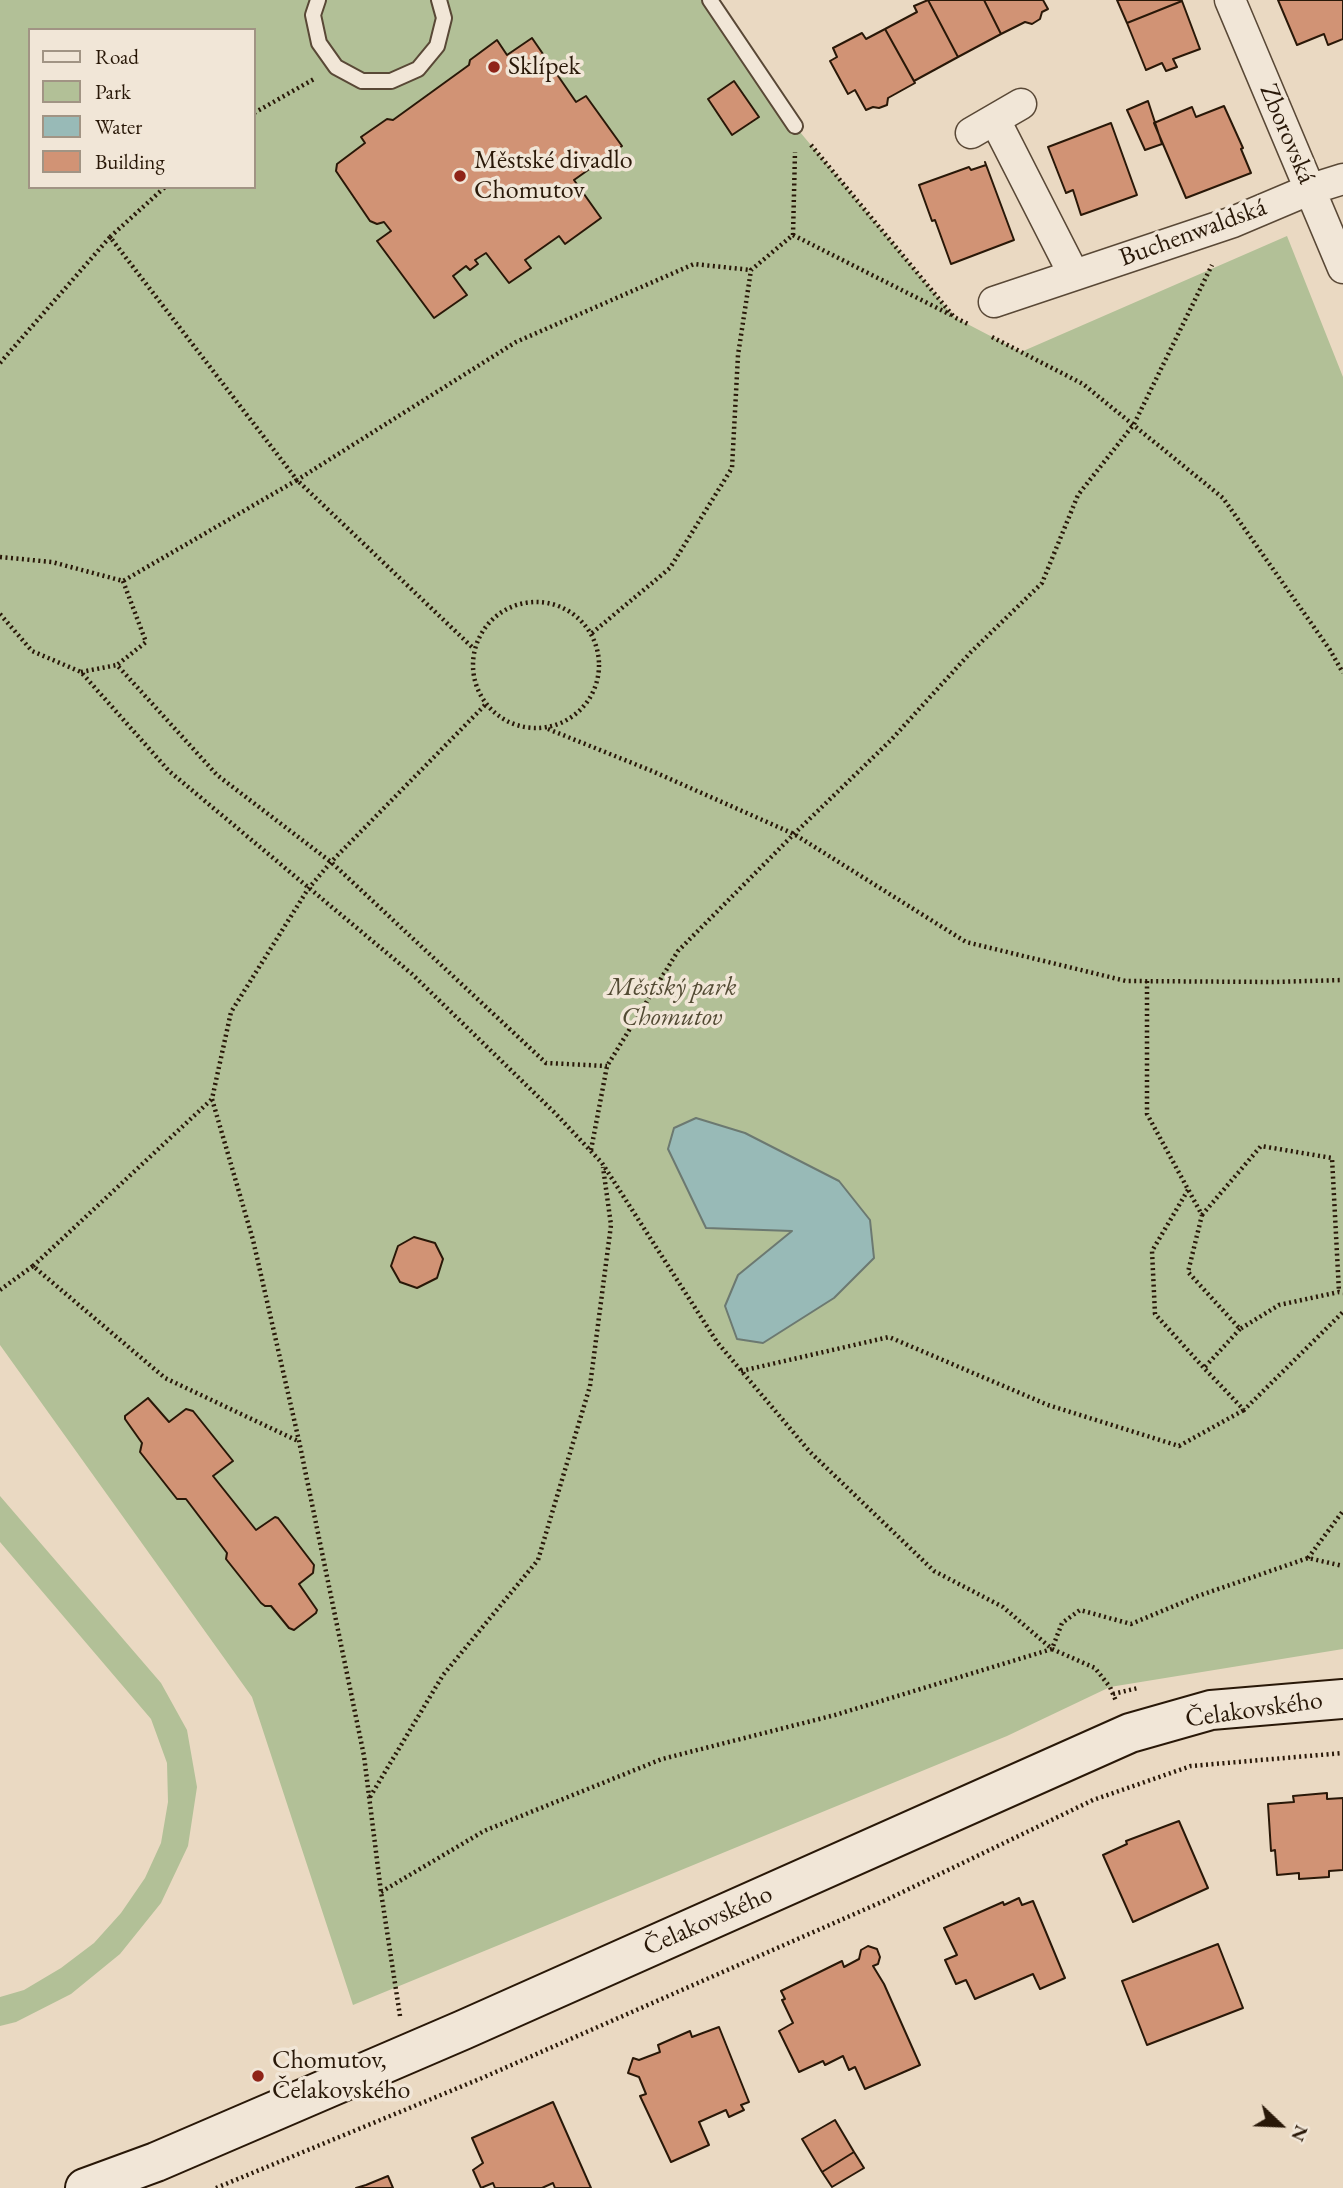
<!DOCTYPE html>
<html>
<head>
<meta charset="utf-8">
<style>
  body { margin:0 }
  #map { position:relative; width:1343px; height:2188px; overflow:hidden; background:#ead9c2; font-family:"EB Garamond",serif }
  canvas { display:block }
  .legend { position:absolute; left:28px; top:28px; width:228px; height:161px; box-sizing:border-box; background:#f1e6d7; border:2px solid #a19484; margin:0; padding:9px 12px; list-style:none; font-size:21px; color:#291808 }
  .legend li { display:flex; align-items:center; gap:14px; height:35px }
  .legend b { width:35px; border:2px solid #a19484 }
  .north { position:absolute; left:1245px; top:2090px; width:70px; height:70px; -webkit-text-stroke:5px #f1e6d7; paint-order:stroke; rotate:113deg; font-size:19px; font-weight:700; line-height:28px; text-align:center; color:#291808 }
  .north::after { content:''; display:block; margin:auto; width:24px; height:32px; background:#291808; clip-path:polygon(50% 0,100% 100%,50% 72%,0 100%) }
</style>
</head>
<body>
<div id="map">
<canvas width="1343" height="2188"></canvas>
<ul class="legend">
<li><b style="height:9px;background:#f1e6d7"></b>Road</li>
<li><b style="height:19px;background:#b2c097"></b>Park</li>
<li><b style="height:19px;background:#98bab7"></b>Water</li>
<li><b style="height:19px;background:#d19375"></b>Building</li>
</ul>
<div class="north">N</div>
</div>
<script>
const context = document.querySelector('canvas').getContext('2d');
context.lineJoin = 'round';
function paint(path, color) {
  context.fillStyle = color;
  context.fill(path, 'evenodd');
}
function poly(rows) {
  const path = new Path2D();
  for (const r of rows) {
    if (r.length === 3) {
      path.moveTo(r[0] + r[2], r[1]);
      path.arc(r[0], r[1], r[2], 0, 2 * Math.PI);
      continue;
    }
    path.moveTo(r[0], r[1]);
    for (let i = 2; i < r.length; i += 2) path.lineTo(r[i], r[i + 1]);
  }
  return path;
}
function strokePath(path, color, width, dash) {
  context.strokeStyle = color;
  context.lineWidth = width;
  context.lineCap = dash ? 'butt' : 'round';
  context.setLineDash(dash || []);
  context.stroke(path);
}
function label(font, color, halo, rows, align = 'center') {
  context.font = font + ' "EB Garamond",serif';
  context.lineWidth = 7;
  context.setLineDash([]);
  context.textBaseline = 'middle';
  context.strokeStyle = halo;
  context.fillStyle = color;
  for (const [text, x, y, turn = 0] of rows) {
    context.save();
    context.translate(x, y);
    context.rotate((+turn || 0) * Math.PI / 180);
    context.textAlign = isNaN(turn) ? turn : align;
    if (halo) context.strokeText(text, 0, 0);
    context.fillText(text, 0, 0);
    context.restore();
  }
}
const green = poly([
  [0,0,710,0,795,126,954,317,1021,352,1287,236,1343,377,1343,1649,1110,1687,1007,1736,353,2005,252,1697,0,1345],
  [30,30,254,30,254,187,30,187],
  [0,1496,161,1683,187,1730,197,1787,188,1846,161,1903,120,1954,71,1994,16,2022,0,2026,0,1997,24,1990,61,1968,94,1943,121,1913,145,1878,161,1843,168,1802,167,1763,151,1719,0,1542]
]);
const water = poly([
  [696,1118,745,1133,839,1181,870,1220,874,1258,834,1298,763,1343,737,1339,725,1306,738,1275,792,1231,706,1228,668,1149,674,1128,696,1118]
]);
const building = poly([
  [928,0,958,57,914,81,885,29,917,12,914,6,928,0],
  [928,0,984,0,1001,34,958,57,928,0],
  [984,0,1043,0,1048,9,1042,12,1040,19,1032,24,1025,22,1001,34,984,0],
  [1117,0,1181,0,1182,1,1127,23,1117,0],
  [1278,0,1343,0,1343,39,1328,45,1324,34,1297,45,1278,0],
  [1182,1,1200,49,1173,59,1177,67,1166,71,1162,63,1146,70,1127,23,1182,1],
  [885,29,915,83,888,98,887,105,879,108,873,107,866,110,855,90,848,94,830,61,837,57,833,48,862,33,866,39,885,29],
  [532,38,576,102,586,96,622,146,574,180,601,218,565,244,559,236,525,260,531,268,509,283,486,253,475,260,478,264,470,270,466,266,453,276,467,295,434,318,377,241,391,231,384,222,377,224,370,221,336,171,337,164,365,143,361,137,387,119,393,120,411,107,469,65,470,60,497,40,507,55,532,38],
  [734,81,759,117,732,135,708,99,734,81],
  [1148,101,1162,144,1145,150,1127,110,1148,101],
  [1224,106,1243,148,1241,149,1251,173,1186,198,1154,123,1192,107,1196,117,1224,106],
  [1111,123,1137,195,1081,215,1073,190,1066,193,1048,147,1111,123],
  [985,162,1014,240,951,264,935,220,932,221,919,185,969,167,971,170,986,165,985,162],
  [414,1237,435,1243,443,1259,437,1278,417,1288,400,1282,391,1266,398,1246,414,1237],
  [148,1398,169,1422,186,1409,193,1411,233,1461,213,1476,256,1530,275,1517,278,1518,314,1565,313,1573,299,1584,317,1610,316,1613,294,1630,289,1628,271,1606,265,1606,261,1603,226,1559,227,1553,186,1499,177,1499,140,1452,142,1443,125,1419,125,1416,148,1398],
  [1327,1793,1327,1799,1343,1798,1343,1870,1329,1871,1329,1877,1299,1879,1299,1873,1277,1875,1275,1850,1271,1851,1268,1804,1294,1802,1293,1796,1327,1793],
  [1179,1821,1208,1888,1133,1922,1103,1855,1127,1844,1126,1841,1179,1821],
  [1019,1898,1022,1905,1033,1901,1065,1978,1040,1989,1033,1974,975,1999,966,1980,956,1984,945,1960,957,1955,944,1928,1003,1902,1004,1905,1019,1898],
  [1218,1944,1243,2008,1147,2045,1122,1981,1218,1944],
  [868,1946,877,1949,880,1957,878,1964,873,1966,884,1984,920,2065,865,2089,855,2067,849,2070,843,2056,825,2065,823,2061,799,2072,779,2031,793,2023,782,2000,785,1999,781,1991,842,1961,844,1967,859,1959,861,1950,868,1946],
  [719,2027,749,2102,741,2105,744,2110,729,2117,726,2110,699,2122,709,2145,671,2162,640,2096,646,2094,639,2077,628,2073,633,2058,639,2060,660,2052,658,2045,690,2031,692,2037,719,2027],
  [553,2102,591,2188,555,2188,553,2183,542,2188,495,2188,493,2183,481,2188,473,2170,483,2163,472,2138,553,2102],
  [835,2120,854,2152,822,2172,802,2139,835,2120],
  [854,2152,864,2168,832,2187,822,2172,854,2152],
  [388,2176,393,2188,356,2188,366,2185,388,2176]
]);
const path = poly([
  [254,113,314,79],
  [811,145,954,317,968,324],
  [793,235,795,152],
  [110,237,165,187],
  [992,337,1083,384,1223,498,1330,650,1343,673],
  [0,363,110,237,297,480,516,342,694,264,751,270],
  [0,557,52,562,123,581,297,480,473,648],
  [123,581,146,642,117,665,217,775,331,862,546,1063,607,1066],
  [536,665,63],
  [0,614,32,651,81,672,169,771,412,974,556,1114,602,1163,717,1342,810,1452,934,1571,1003,1607,1052,1649,1095,1668,1110,1687,1116,1701],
  [592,633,670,568,732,468,738,355,751,270,793,235,951,315],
  [81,672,117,665],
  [548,729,652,771,794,834,966,942,1126,981,1274,982,1343,980],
  [1147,981,1147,1114,1202,1215,1188,1272,1240,1329,1279,1305,1339,1292,1343,1293],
  [591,1150,607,1066,678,951,794,834,891,740,971,652,1042,583,1078,495,1134,424,1212,265],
  [1188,1190,1152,1251,1155,1314,1204,1368],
  [1202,1215,1261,1146,1332,1158,1339,1292],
  [33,1266,212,1099],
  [0,1290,33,1266,165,1378,298,1441],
  [1240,1329,1204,1368,1244,1410,1343,1312],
  [741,1371,889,1337,1048,1405,1179,1446,1244,1410],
  [1308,1558,1343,1511],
  [1113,1694,1138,1688],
  [370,1797,443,1675,538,1560,590,1386,611,1225,603,1167],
  [381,1892,484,1831,662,1759,835,1715,1052,1649,1062,1623,1080,1610,1131,1624,1198,1596,1308,1558,1343,1566],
  [400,2016,381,1892,364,1756,299,1441,253,1240,212,1099,231,1012,308,889,331,862,485,705],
  [216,2188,482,2078,884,1901,1093,1800,1191,1766,1343,1753]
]);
const lane = poly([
  [318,0,313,15,319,43,336,67,362,81,391,81,418,69,437,46,444,18,439,0],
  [710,0,795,126]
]);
const street = poly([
  [1230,0,1343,268],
  [995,120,1074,275],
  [971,133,1021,104],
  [994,302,1233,222,1311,189,1343,179]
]);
const secondary = poly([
  [85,2188,156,2162,463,2030,1130,1733,1211,1710,1343,1699]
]);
const markers = [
  [494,67,7,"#8f2418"],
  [460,176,7,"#8f2418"],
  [258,2076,7,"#8f2418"]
];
const poiNames = [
  ["Sklípek",508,67],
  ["Městské divadlo",474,161],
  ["Chomutov",474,191],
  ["Chomutov,",272,2061],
  ["Čelakovského",272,2091]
];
const streetNames = [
  ["Zborovská",1287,134,67],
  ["Buchenwaldská",1193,233,-20],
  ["Čelakovského",1254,1710,-8],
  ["Čelakovského",708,1921,-24]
];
const parkNames = [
  ["Městský park",672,988],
  ["Chomutov",672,1018]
];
paint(green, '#b2c097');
paint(water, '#98bab7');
strokePath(water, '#6c7971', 2);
paint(building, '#d19375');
strokePath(building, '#291808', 2);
strokePath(lane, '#594836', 18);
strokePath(street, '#594836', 33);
strokePath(secondary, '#291808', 42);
strokePath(path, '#291808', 4.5, [2, 3.5]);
strokePath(lane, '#f1e6d7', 14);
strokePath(street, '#f1e6d7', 30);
strokePath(secondary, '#f1e6d7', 38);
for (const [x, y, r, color] of markers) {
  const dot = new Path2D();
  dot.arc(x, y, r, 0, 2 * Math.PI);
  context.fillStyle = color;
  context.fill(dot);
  strokePath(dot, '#f1e6d7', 2.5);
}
label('26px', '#291808', '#f1e6d7', poiNames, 'left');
label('26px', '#291808', '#f1e6d7', streetNames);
label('italic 26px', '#524a33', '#f1e6d7', parkNames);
</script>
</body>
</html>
